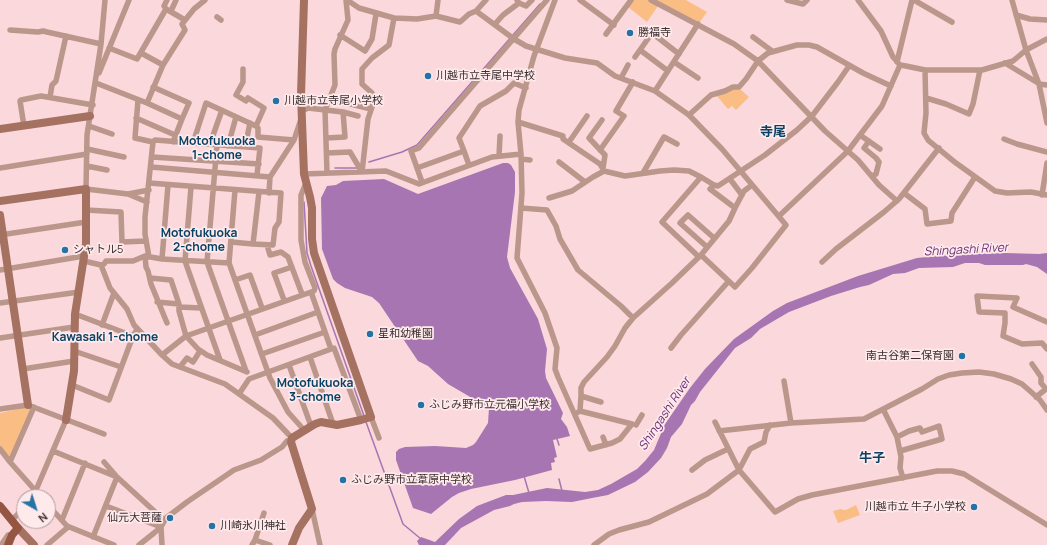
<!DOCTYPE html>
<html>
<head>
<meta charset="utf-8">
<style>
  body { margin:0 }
  #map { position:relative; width:1047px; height:545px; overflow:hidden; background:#fad8db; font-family:Manrope,sans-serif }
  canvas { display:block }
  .north { position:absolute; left:16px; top:489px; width:40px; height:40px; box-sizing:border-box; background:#fee9eb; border:1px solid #b09ea0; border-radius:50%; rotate:141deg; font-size:11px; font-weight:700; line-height:16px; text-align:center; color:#3b2e2f }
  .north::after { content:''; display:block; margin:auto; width:14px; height:18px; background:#2572a4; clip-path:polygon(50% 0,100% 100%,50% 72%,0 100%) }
</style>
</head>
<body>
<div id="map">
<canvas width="1047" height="545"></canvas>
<div class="north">N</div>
</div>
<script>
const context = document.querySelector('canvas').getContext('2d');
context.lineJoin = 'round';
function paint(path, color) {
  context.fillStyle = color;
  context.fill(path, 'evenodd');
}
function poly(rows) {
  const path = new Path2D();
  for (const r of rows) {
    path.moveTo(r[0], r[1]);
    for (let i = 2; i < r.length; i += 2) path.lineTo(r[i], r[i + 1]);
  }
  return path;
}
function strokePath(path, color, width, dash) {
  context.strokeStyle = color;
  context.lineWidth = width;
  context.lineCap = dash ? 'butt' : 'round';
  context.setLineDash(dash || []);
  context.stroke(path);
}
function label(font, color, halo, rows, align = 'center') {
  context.font = font + ' Manrope,"Noto Sans JP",sans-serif';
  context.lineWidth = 3.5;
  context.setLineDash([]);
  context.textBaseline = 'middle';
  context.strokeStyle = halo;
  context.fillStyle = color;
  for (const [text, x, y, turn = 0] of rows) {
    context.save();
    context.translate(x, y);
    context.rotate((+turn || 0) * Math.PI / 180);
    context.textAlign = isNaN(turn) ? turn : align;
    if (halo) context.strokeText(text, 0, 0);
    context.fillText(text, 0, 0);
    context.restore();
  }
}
const green = poly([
  [633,0,649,0,658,6,647,22,628,7],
  [653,0,686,0,707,12,699,23],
  [734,89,740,89,749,97,736,110,732,106,728,109,716,95],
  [27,407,31,409,10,458,8,457,0,446,0,413],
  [856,505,860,515,838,523,833,511,841,509,843,510,846,510]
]);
const water = poly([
  [503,163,508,163,511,165,515,172,515,192,507,257,510,268,538,319,547,349,545,371,546,378,563,413,561,419,567,427,570,436,553,440,557,457,554,458,555,462,551,463,552,470,515,480,471,489,459,493,452,497,431,514,413,508,396,460,396,452,399,449,405,447,435,446,466,448,473,445,476,442,488,423,489,408,448,384,428,366,418,361,379,303,372,297,345,288,337,283,333,279,322,249,321,198,327,186,336,185,343,181,384,179,418,194],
  [1005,253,1039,254,1047,253,1047,274,1037,267,1026,264,1023,265,985,265,979,263,965,263,953,267,919,268,905,273,893,274,869,285,860,287,831,296,789,312,760,329,751,338,735,348,700,392,695,401,691,405,682,424,671,437,667,448,661,458,648,472,635,482,608,495,592,498,572,502,546,501,522,502,514,504,510,506,494,510,461,528,445,545,419,545,417,541,421,537,435,542,459,519,477,506,506,495,513,495,547,488,585,492,598,490,611,484,637,469,645,461,654,450,665,424,690,388,705,369,734,339,773,311,787,303,858,276,917,258,947,255]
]);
const stream = poly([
  [369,162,402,152,417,145,540,4],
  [335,168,357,168],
  [304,202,307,253,311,266,364,416],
  [366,422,403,524,421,539],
  [557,439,559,445],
  [524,476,529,493],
  [559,479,562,491]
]);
const street = poly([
  [105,0,101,44,87,135,86,189,128,194,147,202],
  [347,0,359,8,394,18,417,19,436,16,460,22,469,14,476,11,514,39,526,46,565,58,597,63,615,76,655,91,689,115,722,149,786,225,752,268,735,287,701,255],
  [517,0,519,3,526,6,532,0],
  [555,0,534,56,519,110,518,122,521,154,522,193,517,258,545,313,557,348,555,369,558,377,590,449,612,443,620,439,632,424,580,411,575,414],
  [580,0,614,25],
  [651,0,734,44,758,61,825,131,858,160,879,185,897,201],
  [787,0,803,4,807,0],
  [858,0,881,31,893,57,900,65,906,66,925,70,982,70,1013,61,1026,50,1047,39],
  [914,0,952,22],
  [1012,0,1026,50,1039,84,1047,123],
  [166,9,185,20],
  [171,11,176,0],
  [476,11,486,0],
  [1016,15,1030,19,1047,20],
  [436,16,438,0],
  [217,17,221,20],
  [495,24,503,15,519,3],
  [10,30,38,32,43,31,47,32,101,44],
  [606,34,631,0],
  [340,35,365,51,372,39,376,14],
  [753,37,772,51],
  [109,48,137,59,166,9,164,6,167,0],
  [640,50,668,71],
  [141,53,163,65],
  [635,57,652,33,679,54],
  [674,62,698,78],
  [897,62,912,0],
  [1005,63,1038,83],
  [243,69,243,82,236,95,246,101,248,98,264,108,256,126,258,128,258,137,294,140,301,119],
  [925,70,926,113,924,133,928,140,956,163,995,191,1007,193,1031,192,1047,195],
  [99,73,129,0],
  [621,78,628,65],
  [96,83,147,103,182,119,173,142],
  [1039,84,1047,85],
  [153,87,189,103,182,119],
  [655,91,698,24],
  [50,97,52,85,56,81,66,36],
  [926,98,946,104,969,114,973,104,980,70],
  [330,99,371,109],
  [138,100,135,138,153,142,155,140,260,148,257,175],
  [147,103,163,65,185,30,182,24,194,9,205,0],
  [302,111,308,108,343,112,345,137,326,138],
  [343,112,358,116],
  [689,115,711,95,725,91,733,87,739,87,746,79,758,61,768,53,797,45,809,45,817,47,863,73,891,86],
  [136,118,175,135],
  [602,120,589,138,605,155,603,168],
  [518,122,563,136,563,139,600,164,604,171,625,176,660,171,674,170,689,171,701,177,714,185,718,186,765,155,797,130,812,116,838,82,849,66],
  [24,126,20,101,21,100,41,96,93,105],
  [89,126,112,134],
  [860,135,880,149],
  [1004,139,1017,144,1047,152],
  [869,141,864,148,876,158,879,162,876,174,872,176],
  [569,142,587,116],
  [193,143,206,103,256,126],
  [210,144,222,110],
  [217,145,207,262,246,371],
  [228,146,236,117],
  [245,147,250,123],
  [87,149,124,157],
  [600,150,624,116,616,111,633,82],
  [464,151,459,138,480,106,506,91,514,83,526,88],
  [327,153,350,152,362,172],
  [499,156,500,136],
  [152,157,259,164],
  [521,159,530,160],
  [559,162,585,182],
  [87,166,107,170],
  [151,167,270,177],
  [0,168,87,154],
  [417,168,464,151,469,165],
  [362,172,368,119,373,104,373,97,372,93,362,84,362,69,372,58,389,45,394,18],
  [327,173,325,110,335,85,334,54,335,49,348,20,346,0],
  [643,173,664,137,677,144],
  [304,174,386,171,419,184,492,157,521,154],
  [730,179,742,195],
  [422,182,411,151,419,148,547,0],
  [149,183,281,193,279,222,275,228,273,245,253,244,259,192],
  [191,187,185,261,220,360],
  [235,190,229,263,270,378,288,412,304,430],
  [269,193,270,177,294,140],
  [904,193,925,209,927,224,951,221,952,213,975,177],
  [128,194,149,190],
  [1042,195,1047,163],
  [549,198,572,191,593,177,604,171],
  [521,208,547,210,556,226,560,239,578,270,621,306,633,318],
  [735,208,744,191,752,185],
  [86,210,121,212,122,242,146,241],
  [779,216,848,151,860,135,882,106,900,65],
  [0,235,86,222],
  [231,242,253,244],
  [267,245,270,255,281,252,288,257,302,294],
  [707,247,680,223,688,215,714,238],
  [145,256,146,267,148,271,151,284,167,323],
  [149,257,145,234,145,217,153,142],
  [699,257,662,222,701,177],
  [162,259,168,185],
  [84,261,101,265,110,288,127,309,134,325,162,355,172,364,180,367,225,384,273,418,292,438],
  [822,262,836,249,884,212,899,199,939,148],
  [101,265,104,264,106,261,133,261,145,256,162,259,229,263],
  [0,270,84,256],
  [150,278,171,280,179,304],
  [235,280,250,275,262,308],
  [311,292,331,349],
  [284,300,274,273,292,267],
  [157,302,179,304,179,307,201,308],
  [0,303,79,292],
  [179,307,179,311,186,336,198,349,207,355,247,372],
  [75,314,133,336],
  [1047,322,1013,307,1017,298,977,296,979,312,1005,313,1005,323,1003,336,1022,344,1042,343,1047,349],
  [102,325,114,293],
  [255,335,318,312],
  [0,338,74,327],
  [671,348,681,335,728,282],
  [74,351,121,367],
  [262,354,325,332],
  [162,355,186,336,314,291,315,288,305,262,301,240,301,195,306,183],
  [310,357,333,424],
  [1032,364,1041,377,1041,383,1046,389,1036,397],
  [289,365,311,426],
  [180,367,187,358,193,362,200,351],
  [23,369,74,361],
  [784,381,791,423],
  [72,385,109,400,133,336,137,329],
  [239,394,249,379,334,348,361,420],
  [581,396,581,388,584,382,607,357,615,346,625,328,633,318,672,283,701,255,729,221,735,208,710,189,714,185],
  [0,409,28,405,104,434],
  [883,409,897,437,901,457,900,468,903,478],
  [580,411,581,396,601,402],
  [371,417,379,438],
  [715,422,739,470],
  [636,425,642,415],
  [719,431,791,423,864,419,922,389,938,379,949,375,962,373,979,372,994,374,1011,379,1022,384,1030,391,1040,400,1047,410],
  [603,437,606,445],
  [897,437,909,431,920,428,922,432,939,426,942,439,900,451],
  [0,449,10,462,41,497],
  [53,451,117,477,93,537],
  [10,462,34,407],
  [104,462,117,477,164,520],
  [692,470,705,460,728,449],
  [739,470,750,449,764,442,766,432,770,425],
  [33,497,66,420],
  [48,505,67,526,114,545],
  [106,506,161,527,154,533,139,545],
  [312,509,320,545],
  [12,520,24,508],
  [62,520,85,463],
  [255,540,270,545],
  [1,545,8,535,12,535],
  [47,545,68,527],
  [162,545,161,527,166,518,187,502,234,470,261,460,282,447,287,441,291,440],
  [252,545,255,540,264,513],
  [594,545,609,534,619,530,649,522,707,494,739,470,775,512,798,499,812,495,937,471,952,471,964,474,1047,525]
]);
const secondary = poly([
  [0,129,90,116],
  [0,201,86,189,86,244,75,314,74,371,66,420],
  [0,215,28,405],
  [18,528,34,545],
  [292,545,299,528,312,509,291,442,292,438,315,424,321,422,337,425,361,420,371,417,314,253,312,239,312,208,310,197,304,174,301,95,304,0]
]);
const primary = poly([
  [0,506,18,528,12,535,8,545]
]);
const markers = [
  [630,33,4,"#2572a4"],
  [428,76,4,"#2572a4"],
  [276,101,4,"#2572a4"],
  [65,250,4,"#2572a4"],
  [370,334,4,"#2572a4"],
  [962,356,4,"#2572a4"],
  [421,405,4,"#2572a4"],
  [343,480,4,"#2572a4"],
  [974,507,4,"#2572a4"],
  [170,518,4,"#2572a4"],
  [212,526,4,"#2572a4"]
];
const poiNames = [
  ["勝福寺",638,33],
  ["川越市立寺尾中学校",436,76],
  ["川越市立寺尾小学校",284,101],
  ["シャトル5",73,250],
  ["星和幼稚園",378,334],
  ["南古谷第二保育園",954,356,"right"],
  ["ふじみ野市立元福小学校",429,405],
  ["ふじみ野市立葦原中学校",351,480],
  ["川越市立 牛子小学校",966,507,"right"],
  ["仙元大菩薩",162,518,"right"],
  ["川崎氷川神社",220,526]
];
const neighbourhoodNames = [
  ["Motofukuoka",217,142],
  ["1-chome",217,156],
  ["Motofukuoka",199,234],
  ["2-chome",199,248],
  ["Kawasaki 1-chome",105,338],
  ["Motofukuoka",315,384],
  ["3-chome",315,398]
];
const waterNames = [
  ["Shingashi River",966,250,-3],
  ["Shingashi River",665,414,-57]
];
const quarterNames = [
  ["寺尾",773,132],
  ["牛子",872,458]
];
paint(green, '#fabe84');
paint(water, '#a775b2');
strokePath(stream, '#a775b2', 1.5);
strokePath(street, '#bb968b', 5.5);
strokePath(secondary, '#a57160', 8);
strokePath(primary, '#945642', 8);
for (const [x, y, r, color] of markers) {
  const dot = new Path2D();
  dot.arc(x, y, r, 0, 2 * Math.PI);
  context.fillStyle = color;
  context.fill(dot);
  strokePath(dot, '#fee9eb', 1.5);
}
label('11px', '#3b2e2f', '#fee9eb', poiNames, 'left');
label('bold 12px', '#0b4264', '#fee9eb', neighbourhoodNames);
label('italic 12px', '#6c2e79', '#fee9eb', waterNames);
label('bold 13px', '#0b4264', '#fee9eb', quarterNames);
</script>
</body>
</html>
